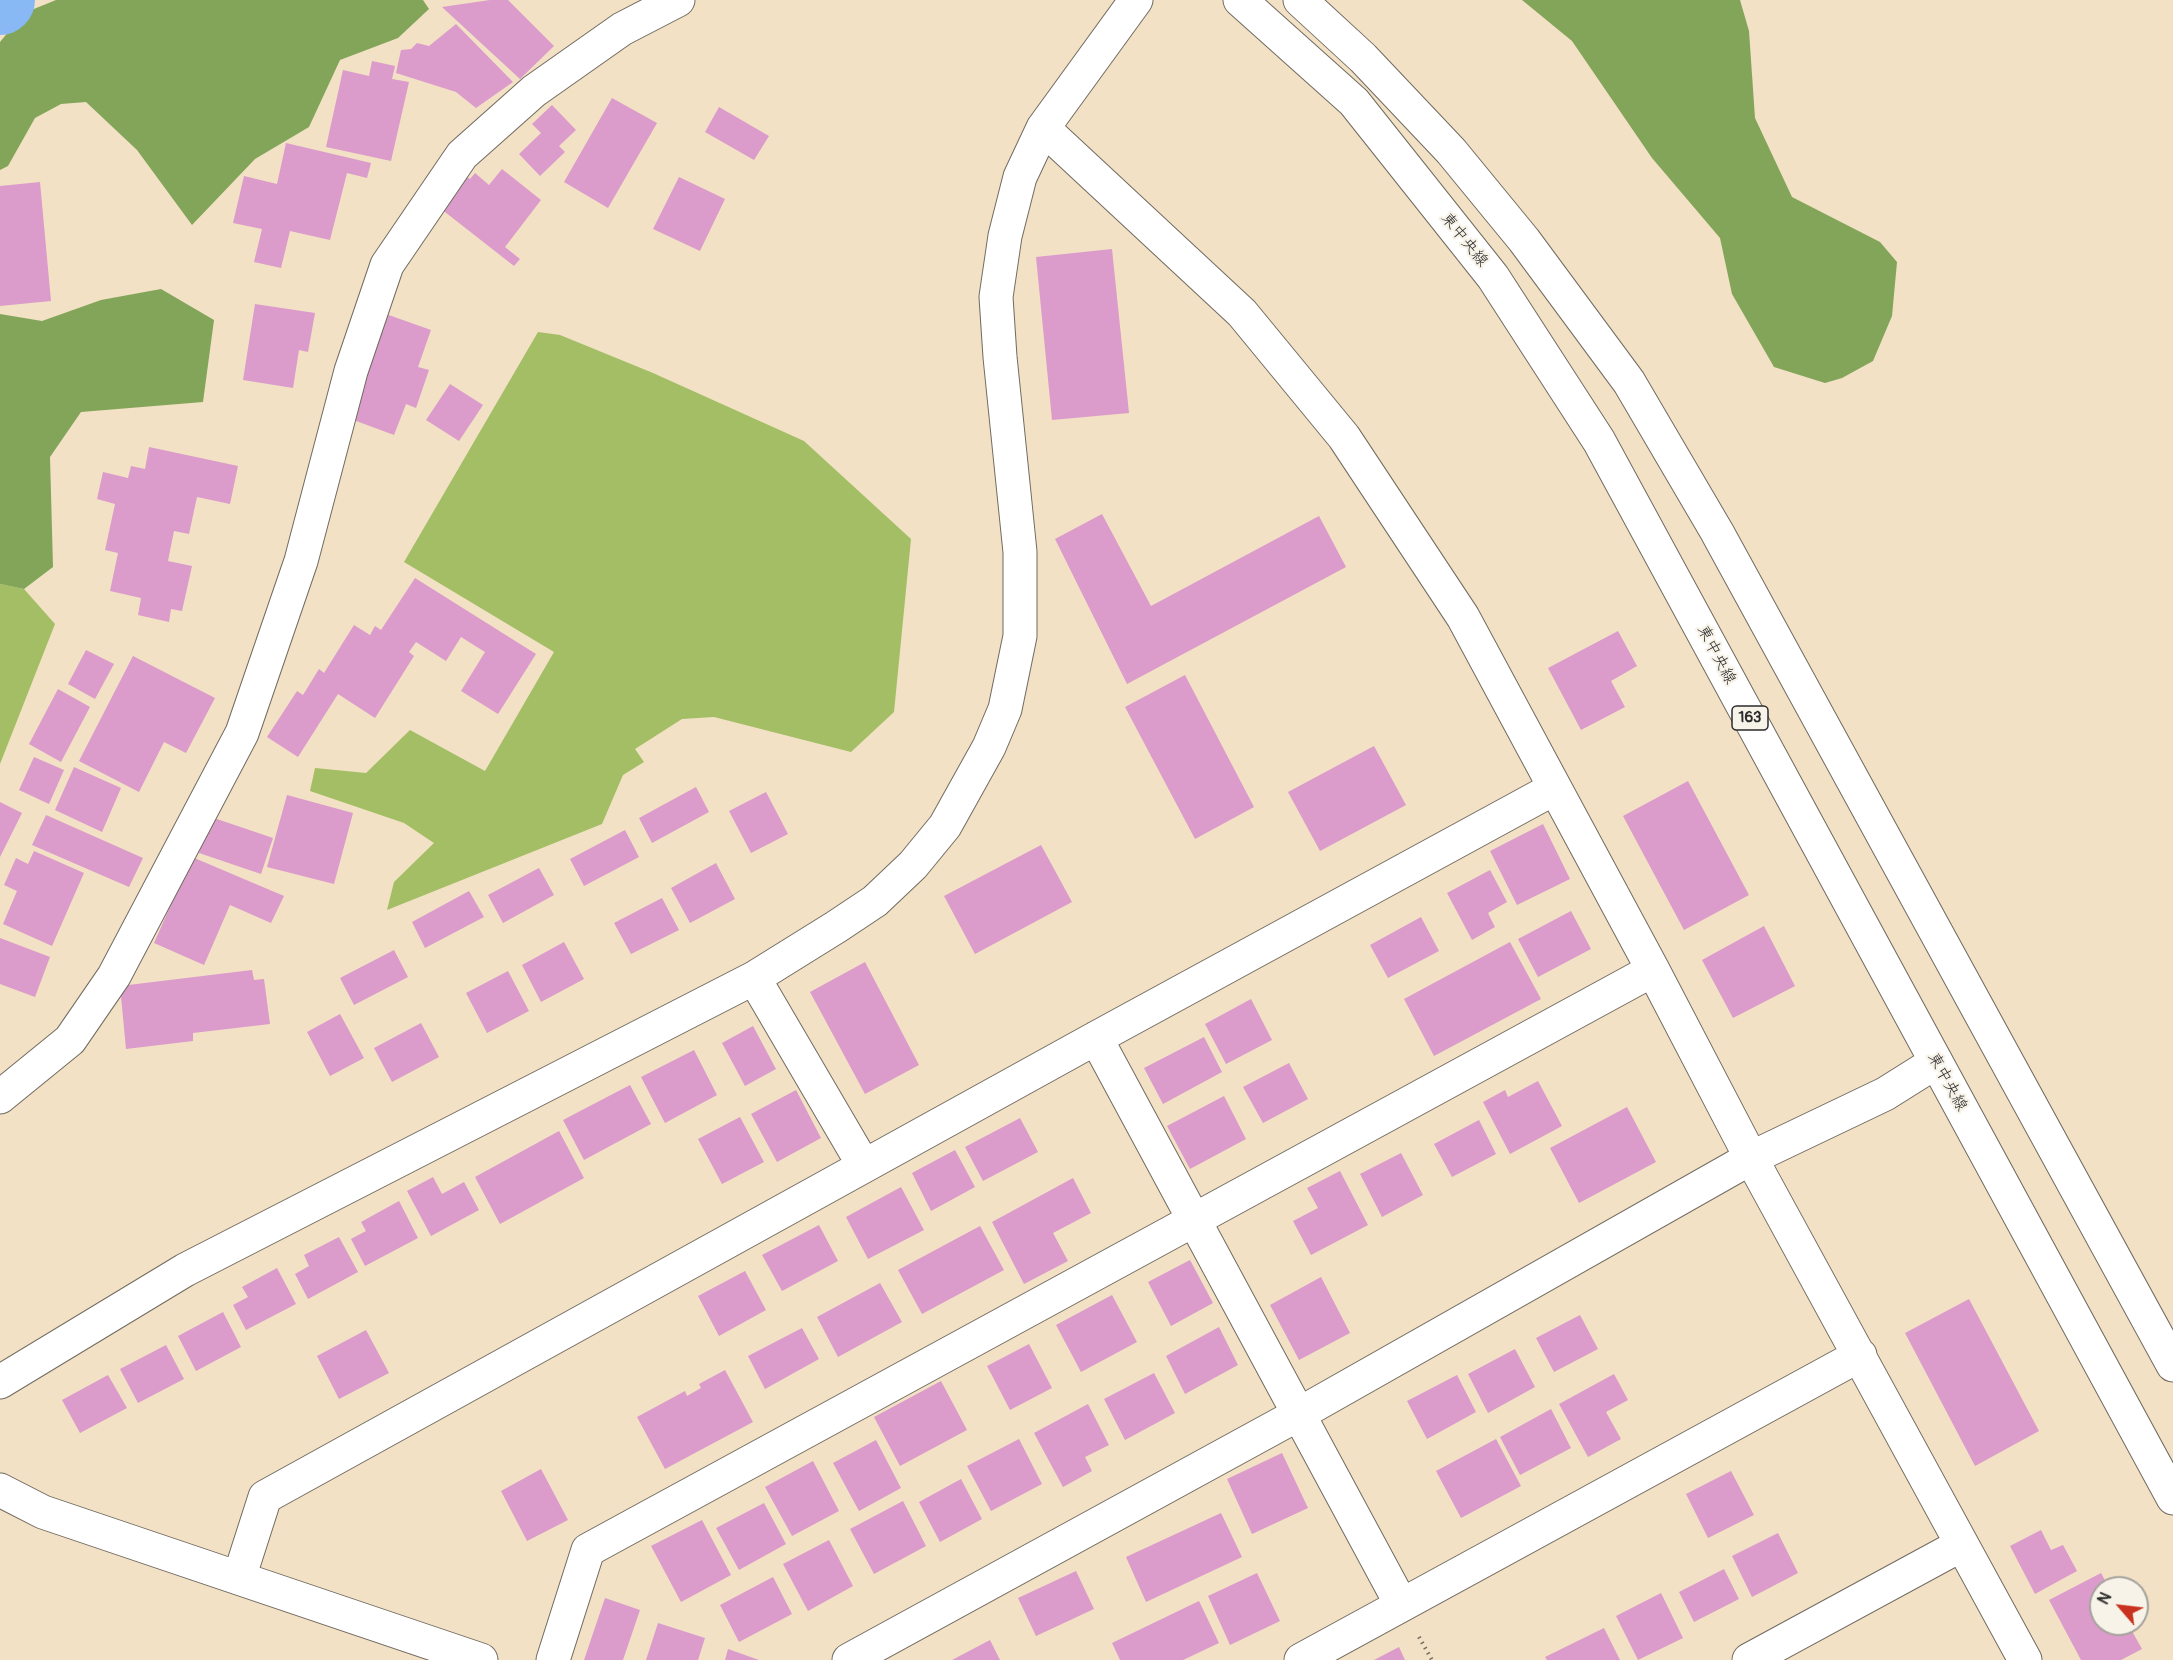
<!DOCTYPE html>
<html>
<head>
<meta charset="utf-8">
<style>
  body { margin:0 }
  #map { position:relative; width:2173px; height:1660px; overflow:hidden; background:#f2e1c5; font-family:Pangolin,sans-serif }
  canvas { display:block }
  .north { position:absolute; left:2089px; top:1576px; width:60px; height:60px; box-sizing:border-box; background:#f7f3e8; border:2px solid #a5a39c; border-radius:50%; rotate:298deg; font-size:16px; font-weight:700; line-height:24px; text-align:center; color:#2b2b2b }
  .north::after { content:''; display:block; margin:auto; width:21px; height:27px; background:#c8321e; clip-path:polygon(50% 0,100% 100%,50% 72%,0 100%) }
</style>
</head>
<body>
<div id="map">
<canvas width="2173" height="1660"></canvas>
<div class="north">N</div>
</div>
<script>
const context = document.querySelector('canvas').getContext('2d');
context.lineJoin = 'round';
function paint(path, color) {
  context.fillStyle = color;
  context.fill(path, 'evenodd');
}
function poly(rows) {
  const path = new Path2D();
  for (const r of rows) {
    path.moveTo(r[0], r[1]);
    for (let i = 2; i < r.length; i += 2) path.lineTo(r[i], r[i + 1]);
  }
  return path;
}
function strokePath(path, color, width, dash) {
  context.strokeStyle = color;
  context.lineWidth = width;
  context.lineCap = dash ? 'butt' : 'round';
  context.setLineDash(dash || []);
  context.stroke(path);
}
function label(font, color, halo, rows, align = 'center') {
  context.font = font + ' Pangolin,"Klee One",sans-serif';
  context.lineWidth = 4.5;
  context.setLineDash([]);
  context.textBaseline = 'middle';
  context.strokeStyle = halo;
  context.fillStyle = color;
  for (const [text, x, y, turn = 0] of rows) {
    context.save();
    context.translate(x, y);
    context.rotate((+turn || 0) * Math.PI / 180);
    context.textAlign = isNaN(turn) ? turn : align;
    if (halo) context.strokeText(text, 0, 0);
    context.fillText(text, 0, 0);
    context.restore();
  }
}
const green = poly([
  [538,332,560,335,653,373,804,441,911,539,894,712,851,752,714,717,682,719,635,749,644,762,623,775,602,824,387,910,394,882,434,843,404,823,310,791,315,768,366,773,410,730,485,771,554,652,404,562],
  [0,584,24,589,55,624,0,764]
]);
const forest = poly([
  [56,0,423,0,429,9,398,38,340,60,309,127,255,159,192,225,137,150,86,102,61,104,35,118,8,166,0,170,0,42,24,13],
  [1522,0,1740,0,1749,31,1755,118,1792,197,1880,242,1897,262,1892,316,1873,361,1842,378,1825,383,1774,367,1732,294,1720,238,1652,158,1572,41],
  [161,289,214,320,203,402,81,412,50,457,53,567,24,589,0,584,0,314,42,321,101,300]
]);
const river = poly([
  [0,1,1,0]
]);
const building = poly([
  [490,0,508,0,554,46,520,79,442,7],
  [456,24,513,82,476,108,456,92,396,73,401,50,411,49,417,43,429,46],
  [372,61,395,66,392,79,409,82,391,161,326,147,343,70,369,76],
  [612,98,657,123,608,208,564,182],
  [552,105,576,130,559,146,565,152,540,176,519,154,541,133,532,124],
  [719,107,769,136,754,160,705,132],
  [286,143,371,163,367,178,347,173,330,240,290,231,281,268,254,262,262,229,233,223,244,176,277,184],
  [502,169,541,200,505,247,520,259,514,266,436,205,461,172,470,179,475,173,489,185],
  [679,177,725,199,700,251,653,229],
  [40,182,51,301,0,306,0,186],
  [1112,249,1129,413,1052,420,1036,257],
  [255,304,315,313,308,352,299,350,293,388,243,380],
  [383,313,431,330,418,367,429,370,416,408,406,404,394,435,340,415],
  [450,384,483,405,459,441,426,420],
  [149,447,238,466,230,504,197,497,189,534,174,531,168,561,192,566,182,611,171,609,169,622,138,615,141,598,110,591,118,553,105,550,115,504,97,499,103,472,128,478,131,466,145,469],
  [1102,514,1151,606,1319,516,1346,567,1127,684,1055,539],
  [415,578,536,654,498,714,461,691,485,652,461,637,446,661,416,642,409,652,414,656,375,718,338,694,298,757,267,737,297,691,303,695,319,669,324,673,354,625,370,635,375,626,381,630],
  [1618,631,1637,666,1611,681,1625,707,1581,730,1548,668],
  [86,650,114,664,95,699,68,684],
  [133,656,215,698,186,753,164,742,139,792,79,761],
  [1185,675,1254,807,1195,839,1125,707],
  [58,689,90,707,61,762,29,744],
  [1374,746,1406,805,1320,851,1288,792],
  [34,757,64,770,49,804,19,790],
  [74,767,121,788,102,832,55,810],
  [1688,781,1749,895,1684,930,1623,816],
  [696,787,709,812,652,843,639,818],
  [766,792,788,834,751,853,729,811],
  [287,795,353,813,334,884,267,867],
  [0,802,22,813,0,857],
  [46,815,143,858,129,887,32,845],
  [211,817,273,838,261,874,199,853],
  [1543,824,1570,879,1517,905,1490,851],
  [625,830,639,857,584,886,570,859],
  [1041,845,1072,902,975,954,944,896],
  [34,851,84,873,52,946,3,924,17,891,4,885,16,858,28,864],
  [192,857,284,896,271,923,230,905,204,965,154,943],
  [716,863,735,899,690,923,671,888],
  [539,868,554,895,503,923,488,895],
  [1490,870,1507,902,1488,913,1495,927,1472,940,1447,893],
  [469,891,484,917,425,948,412,922],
  [662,898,679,930,631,954,614,923],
  [1571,911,1591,949,1538,977,1518,939],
  [1421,917,1439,951,1388,978,1370,945],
  [1764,926,1795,986,1733,1018,1702,960],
  [0,938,50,957,35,997,0,984],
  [564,942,584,979,541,1002,522,965],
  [1510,942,1541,999,1434,1056,1404,999],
  [394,950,408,977,354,1005,340,978],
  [865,962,919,1065,865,1094,810,992],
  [252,970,254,980,264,979,270,1024,193,1033,193,1041,126,1049,120,986],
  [508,971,529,1011,487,1033,466,993],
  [1251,999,1272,1040,1226,1064,1205,1024],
  [340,1014,364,1058,330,1076,307,1032],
  [421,1023,439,1057,392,1082,374,1048],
  [753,1026,776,1069,745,1086,722,1043],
  [1204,1037,1222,1072,1163,1104,1144,1068],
  [694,1050,717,1095,665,1123,641,1077],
  [1289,1063,1308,1099,1263,1123,1243,1087],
  [1538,1081,1562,1126,1510,1154,1483,1102,1505,1090,1508,1097],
  [630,1085,651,1124,584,1160,563,1120],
  [796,1090,821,1138,777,1162,751,1114],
  [1224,1096,1246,1139,1190,1169,1167,1126],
  [1627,1107,1656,1162,1579,1203,1550,1148],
  [740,1117,764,1162,722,1184,698,1139],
  [1020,1118,1038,1152,983,1181,965,1147],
  [1479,1120,1496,1154,1452,1177,1434,1144],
  [559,1131,584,1178,500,1224,475,1177],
  [955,1150,975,1187,931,1211,912,1173],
  [1401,1153,1423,1195,1382,1217,1360,1174],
  [1340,1171,1368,1225,1311,1255,1293,1221,1318,1208,1307,1188],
  [433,1177,442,1194,464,1182,479,1210,431,1236,407,1191],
  [1073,1178,1091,1213,1053,1233,1068,1261,1024,1284,992,1222],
  [901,1187,924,1230,868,1259,846,1217],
  [399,1201,418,1238,365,1266,351,1239,366,1231,361,1222],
  [819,1225,838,1261,782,1291,762,1255],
  [980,1226,1004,1270,922,1314,898,1270],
  [339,1237,358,1272,308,1299,295,1274,309,1266,304,1255],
  [1190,1260,1213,1303,1171,1326,1148,1282],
  [277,1268,296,1304,246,1330,233,1305,248,1297,242,1287],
  [745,1271,766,1310,719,1336,698,1296],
  [1321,1277,1350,1333,1299,1360,1270,1305],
  [880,1283,902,1322,838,1357,817,1317],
  [1112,1295,1137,1342,1081,1372,1056,1325],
  [1969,1299,2039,1431,1975,1466,1905,1333],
  [223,1312,241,1347,196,1371,178,1336],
  [1580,1315,1598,1349,1554,1372,1536,1338],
  [1219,1327,1238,1365,1185,1394,1166,1356],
  [802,1328,819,1359,765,1389,748,1356],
  [366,1330,389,1373,339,1399,317,1356],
  [1029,1344,1052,1388,1010,1410,987,1366],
  [166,1345,184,1379,138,1403,120,1369],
  [1515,1349,1535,1387,1488,1413,1468,1374],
  [725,1370,753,1422,665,1469,637,1417,685,1391,687,1396,701,1388,699,1384],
  [1154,1373,1175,1413,1125,1440,1104,1399],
  [1614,1374,1628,1400,1606,1412,1621,1439,1588,1457,1559,1404],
  [108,1375,127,1408,80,1433,62,1400],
  [1457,1375,1476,1412,1427,1439,1407,1401],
  [941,1381,967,1430,900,1466,874,1417],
  [1088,1404,1109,1445,1085,1457,1092,1471,1063,1487,1034,1433],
  [1551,1409,1571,1448,1520,1475,1500,1437],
  [1019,1439,1042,1484,991,1511,967,1466],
  [1496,1439,1521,1486,1461,1518,1436,1471],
  [876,1440,901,1488,859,1511,833,1463],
  [1282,1453,1308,1508,1252,1534,1227,1479],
  [813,1461,839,1511,792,1536,765,1487],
  [541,1469,568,1520,527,1541,501,1491],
  [1731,1471,1754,1515,1708,1538,1686,1494],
  [961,1479,982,1519,940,1542,919,1502],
  [903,1501,926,1546,874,1574,850,1529],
  [764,1503,786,1544,739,1570,716,1528],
  [1221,1513,1242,1557,1146,1602,1126,1557],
  [702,1520,731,1575,681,1602,651,1546],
  [2041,1530,2051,1550,2063,1545,2077,1571,2035,1594,2010,1546],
  [1778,1533,1798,1573,1752,1597,1732,1556],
  [829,1540,853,1586,808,1611,783,1564],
  [1724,1569,1739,1599,1694,1622,1679,1592],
  [1076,1571,1094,1609,1036,1636,1018,1598],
  [1257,1573,1280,1621,1230,1645,1208,1596],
  [2101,1573,2109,1588,2101,1588,2101,1624,2128,1624,2142,1649,2121,1660,2081,1660,2049,1600],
  [773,1577,792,1614,739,1642,720,1605],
  [1661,1593,1683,1638,1638,1660,1616,1616],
  [605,1598,640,1610,623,1660,584,1660],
  [1199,1601,1219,1643,1183,1660,1120,1660,1112,1643],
  [658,1623,705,1638,698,1660,646,1660],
  [1604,1628,1620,1660,1547,1660,1545,1657],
  [990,1640,1000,1660,952,1660],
  [1399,1647,1405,1660,1374,1660],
  [728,1649,759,1660,725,1660]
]);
const path = poly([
  [1419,1637,1432,1660]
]);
const minor = poly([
  [1043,128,1242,313,1344,437,1463,617,1653,970,1751,1158,2025,1660],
  [754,978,864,1166],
  [1096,1038,1401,1604],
  [0,1097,70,1040,114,976,242,733,301,561,351,371,387,265,462,155,534,91,622,29,678,0],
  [0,1382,185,1270,754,978,836,927,875,901,913,865,945,826,989,747,1005,709,1020,636,1020,552,1000,357,996,297,1005,236,1020,177,1043,128,1136,0],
  [0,1490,43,1512,481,1660],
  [239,1578,265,1497,1096,1038,1555,788],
  [553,1660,588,1550,1653,970],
  [849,1660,1299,1414,1751,1158,1885,1094,1936,1062],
  [1301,1660,1860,1355],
  [1749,1660,1961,1545]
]);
const highway = poly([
  [1240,0,1354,102,1493,277,1599,441,2173,1498],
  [1300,0,1363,58,1451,151,1524,240,1629,382,1717,532,2173,1365]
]);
const shields = [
  [1750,718,36]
];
const shieldNames = [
  ["163",1750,718]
];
const streetNames = [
  ["東中央線",1464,240,51],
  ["東中央線",1716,655,62],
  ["東中央線",1947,1082,61]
];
paint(green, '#a3be64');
paint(forest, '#82a55a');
strokePath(river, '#88b9f4', 68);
paint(building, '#db9bcb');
strokePath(minor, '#716b61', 35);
strokePath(highway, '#716b61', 35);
strokePath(path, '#716b61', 4, [1.5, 4.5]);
strokePath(minor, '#fff', 33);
strokePath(highway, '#fff', 33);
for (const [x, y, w] of shields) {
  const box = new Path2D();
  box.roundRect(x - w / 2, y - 12, w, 24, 4.5);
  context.fillStyle = '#f7f3e8';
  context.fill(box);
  strokePath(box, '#2b2b2b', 1.5);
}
label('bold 15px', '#2b2b2b', null, shieldNames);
label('16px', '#2b2b2b', '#f7f3e8', streetNames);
</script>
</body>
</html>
